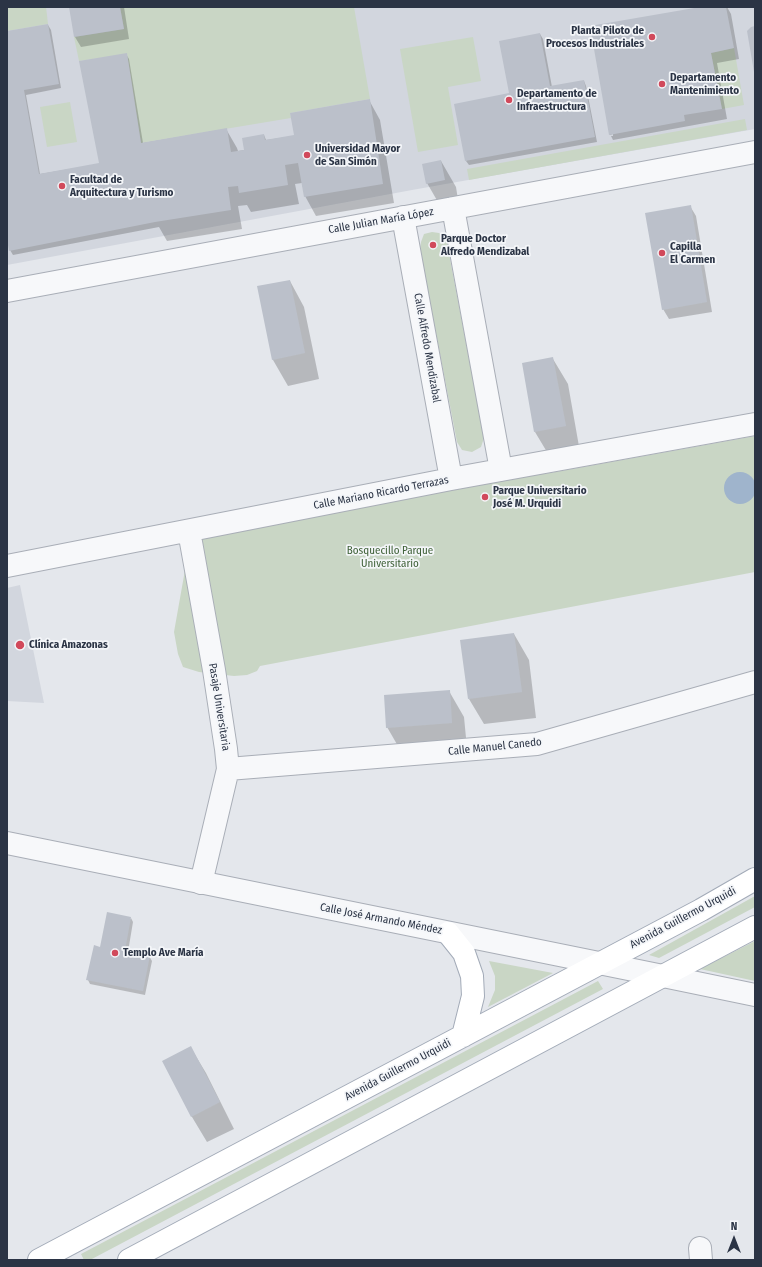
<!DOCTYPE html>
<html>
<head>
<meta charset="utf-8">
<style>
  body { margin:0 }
  #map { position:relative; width:762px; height:1267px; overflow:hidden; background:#e4e7ec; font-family:"Fira Sans Condensed",sans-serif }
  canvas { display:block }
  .frame { position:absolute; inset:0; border:8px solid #2b3445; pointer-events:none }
  .north { position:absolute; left:714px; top:1219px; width:40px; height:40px; -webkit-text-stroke:3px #f4f6f9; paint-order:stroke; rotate:0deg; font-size:11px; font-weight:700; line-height:16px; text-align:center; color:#2b3445 }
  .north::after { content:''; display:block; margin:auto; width:14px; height:18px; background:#2b3445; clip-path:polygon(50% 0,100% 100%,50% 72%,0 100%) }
</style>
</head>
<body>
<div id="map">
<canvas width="762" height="1267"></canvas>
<div class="frame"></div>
<div class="north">N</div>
</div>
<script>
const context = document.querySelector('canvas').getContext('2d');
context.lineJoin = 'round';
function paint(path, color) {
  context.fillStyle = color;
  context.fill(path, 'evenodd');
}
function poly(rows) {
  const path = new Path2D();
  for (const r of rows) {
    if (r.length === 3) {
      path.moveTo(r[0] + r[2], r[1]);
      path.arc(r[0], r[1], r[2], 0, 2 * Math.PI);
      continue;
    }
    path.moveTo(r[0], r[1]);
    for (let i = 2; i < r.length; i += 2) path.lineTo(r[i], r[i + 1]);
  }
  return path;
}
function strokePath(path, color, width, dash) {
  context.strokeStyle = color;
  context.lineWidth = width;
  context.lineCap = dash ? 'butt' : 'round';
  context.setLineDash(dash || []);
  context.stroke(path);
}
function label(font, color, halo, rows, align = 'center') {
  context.font = font + ' "Fira Sans Condensed",sans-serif';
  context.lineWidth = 3.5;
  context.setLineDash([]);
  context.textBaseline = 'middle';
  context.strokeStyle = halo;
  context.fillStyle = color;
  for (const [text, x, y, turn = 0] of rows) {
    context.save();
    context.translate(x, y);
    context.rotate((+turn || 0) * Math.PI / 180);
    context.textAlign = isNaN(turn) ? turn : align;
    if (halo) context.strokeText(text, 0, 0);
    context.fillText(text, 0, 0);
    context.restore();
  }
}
const built = poly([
  [7,7,755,7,755,129,412,190,7,265],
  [20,585,44,703,7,701,7,588]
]);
const green = poly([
  [7,7,46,7,48,24,7,31],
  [120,7,354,7,370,99,290,113,291,118,141,143,127,54,79,61,74,37,124,29],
  [473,37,481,81,448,87,458,145,418,152,400,49],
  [734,48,744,105,722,109,711,53],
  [70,102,77,142,47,147,40,107],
  [745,119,747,130,469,180,467,169],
  [432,232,439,233,445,238,447,243,484,438,481,447,472,452,462,450,457,442,420,250,421,242,424,234],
  [755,436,755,572,260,666,257,671,247,675,234,676,199,672,183,667,178,654,174,632,185,570,196,539,534,470,544,474],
  [755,896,755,907,659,958,649,955],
  [755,941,755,981,700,969],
  [489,961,553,973,488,1007,495,990,495,976],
  [598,981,603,989,90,1260,84,1260,81,1254]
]);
const water = poly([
  [740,488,16]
]);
const shadow = poly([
  [70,7,124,7,129,39,81,47,75,37],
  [706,7,727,7,731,14,739,59,717,63,727,119,613,140,611,136,613,136,613,134,610,135,591,27],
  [48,25,51,30,61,88,26,95,40,174,100,164,126,54,129,59,143,143,226,129,237,148,238,151,245,150,264,135,266,140,295,136,369,100,380,120,394,203,316,216,305,196,302,183,295,184,299,204,251,212,247,205,238,206,242,229,167,241,159,227,13,255,10,250,7,234,7,32],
  [540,34,543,39,552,87,584,81,586,86,597,142,469,165,466,161,510,94],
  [441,161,456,187,459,206,442,209,427,183],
  [690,206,696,216,712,312,669,319,663,309],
  [290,281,304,307,319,379,288,386,273,360,259,287],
  [553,359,568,384,580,452,550,457,535,432],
  [514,634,529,660,536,718,484,724,469,699],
  [449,691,464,717,467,748,402,753,387,727],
  [131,918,133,922,128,952,149,956,152,961,145,995,90,984,88,980],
  [191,1048,206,1073,234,1129,207,1142,192,1117,164,1062]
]);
const building = poly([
  [69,7,120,7,124,29,74,37],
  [700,7,726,7,734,48,711,53,722,109,684,115,685,121,609,135,590,26],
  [48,24,59,84,24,90,39,174,99,163,79,61,127,53,141,143,227,128,231,152,244,150,242,138,264,134,265,140,294,135,290,113,370,99,383,184,304,197,298,163,285,165,288,185,239,193,238,186,228,187,231,210,155,222,9,251,7,239,7,31],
  [755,26,755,72,754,72,747,31,751,27],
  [540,33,550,86,584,80,595,137,465,161,454,104,509,93,499,41],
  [441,160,445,180,426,184,422,164],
  [691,205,707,302,662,310,645,213],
  [290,280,305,353,272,360,257,286],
  [553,357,566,426,534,432,522,363],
  [514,633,522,692,468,699,460,640],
  [450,690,452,723,386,728,384,695],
  [107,912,131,917,125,950,150,955,143,991,86,980,94,945,100,947],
  [191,1046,220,1102,191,1117,162,1061]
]);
const minor = poly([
  [453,208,501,470],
  [403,217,451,479],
  [7,291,755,152],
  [189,531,214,670,226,749,228,769,201,883],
  [7,566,451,479,755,424],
  [228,769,537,744,755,682],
  [700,1248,701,1260]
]);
const tertiary = poly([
  [7,843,663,976,755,995]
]);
const primary = poly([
  [448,933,464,953,472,976,473,996,463,1036],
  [39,1260,701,910,755,879],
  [129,1260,755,927]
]);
const markers = [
  [652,37,4,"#d1495b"],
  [662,84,4,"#d1495b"],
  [509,100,4,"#d1495b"],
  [307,155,4,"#d1495b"],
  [62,186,4,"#d1495b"],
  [433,245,4,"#d1495b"],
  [662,253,4,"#d1495b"],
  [485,497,4,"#d1495b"],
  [20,645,5,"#d1495b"],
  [115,953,4,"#d1495b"]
];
const poiNames = [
  ["Planta Piloto de",644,31,"right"],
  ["Procesos Industriales",644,44,"right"],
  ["Departamento",670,78],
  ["Mantenimiento",670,91],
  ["Departamento de",517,94],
  ["Infraestructura",517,107],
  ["Universidad Mayor",315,149],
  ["de San Simón",315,162],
  ["Facultad de",70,180],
  ["Arquitectura y Turismo",70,193],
  ["Parque Doctor",441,239],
  ["Alfredo Mendizabal",441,252],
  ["Capilla",670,247],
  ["El Carmen",670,260],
  ["Parque Universitario",493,491],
  ["José M. Urquidi",493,504],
  ["Clínica Amazonas",29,645],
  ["Templo Ave María",123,953]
];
const streetNames = [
  ["Calle Julian María López",381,221,-10],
  ["Calle Alfredo Mendizabal",427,348,80],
  ["Calle Mariano Ricardo Terrazas",381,493,-11],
  ["Pasaje Universitaria",219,707,81],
  ["Calle Manuel Canedo",495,747,-6],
  ["Avenida Guillermo Urquidi",683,918,-28],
  ["Calle José Armando Méndez",381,919,11],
  ["Avenida Guillermo Urquidi",398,1070,-28]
];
const parkNames = [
  ["Bosquecillo Parque",390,551],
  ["Universitario",390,564]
];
paint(built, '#d2d6de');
paint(green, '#c9d6c5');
paint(water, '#9fb4cc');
paint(shadow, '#0003');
paint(building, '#bbc0ca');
strokePath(minor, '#a9aeb7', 24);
strokePath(tertiary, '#a9aeb7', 24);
strokePath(primary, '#a3abb8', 24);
strokePath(minor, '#f7f8fa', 22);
strokePath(tertiary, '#f7f8fa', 22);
strokePath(primary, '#fff', 22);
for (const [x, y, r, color] of markers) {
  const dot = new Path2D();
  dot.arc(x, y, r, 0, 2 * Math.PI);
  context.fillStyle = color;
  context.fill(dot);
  strokePath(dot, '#f4f6f9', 1.5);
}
label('bold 11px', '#2b3445', '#f4f6f9', poiNames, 'left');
label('11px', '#2b3445', '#f4f6f9', streetNames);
label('11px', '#3f6138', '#f4f6f9', parkNames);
</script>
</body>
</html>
